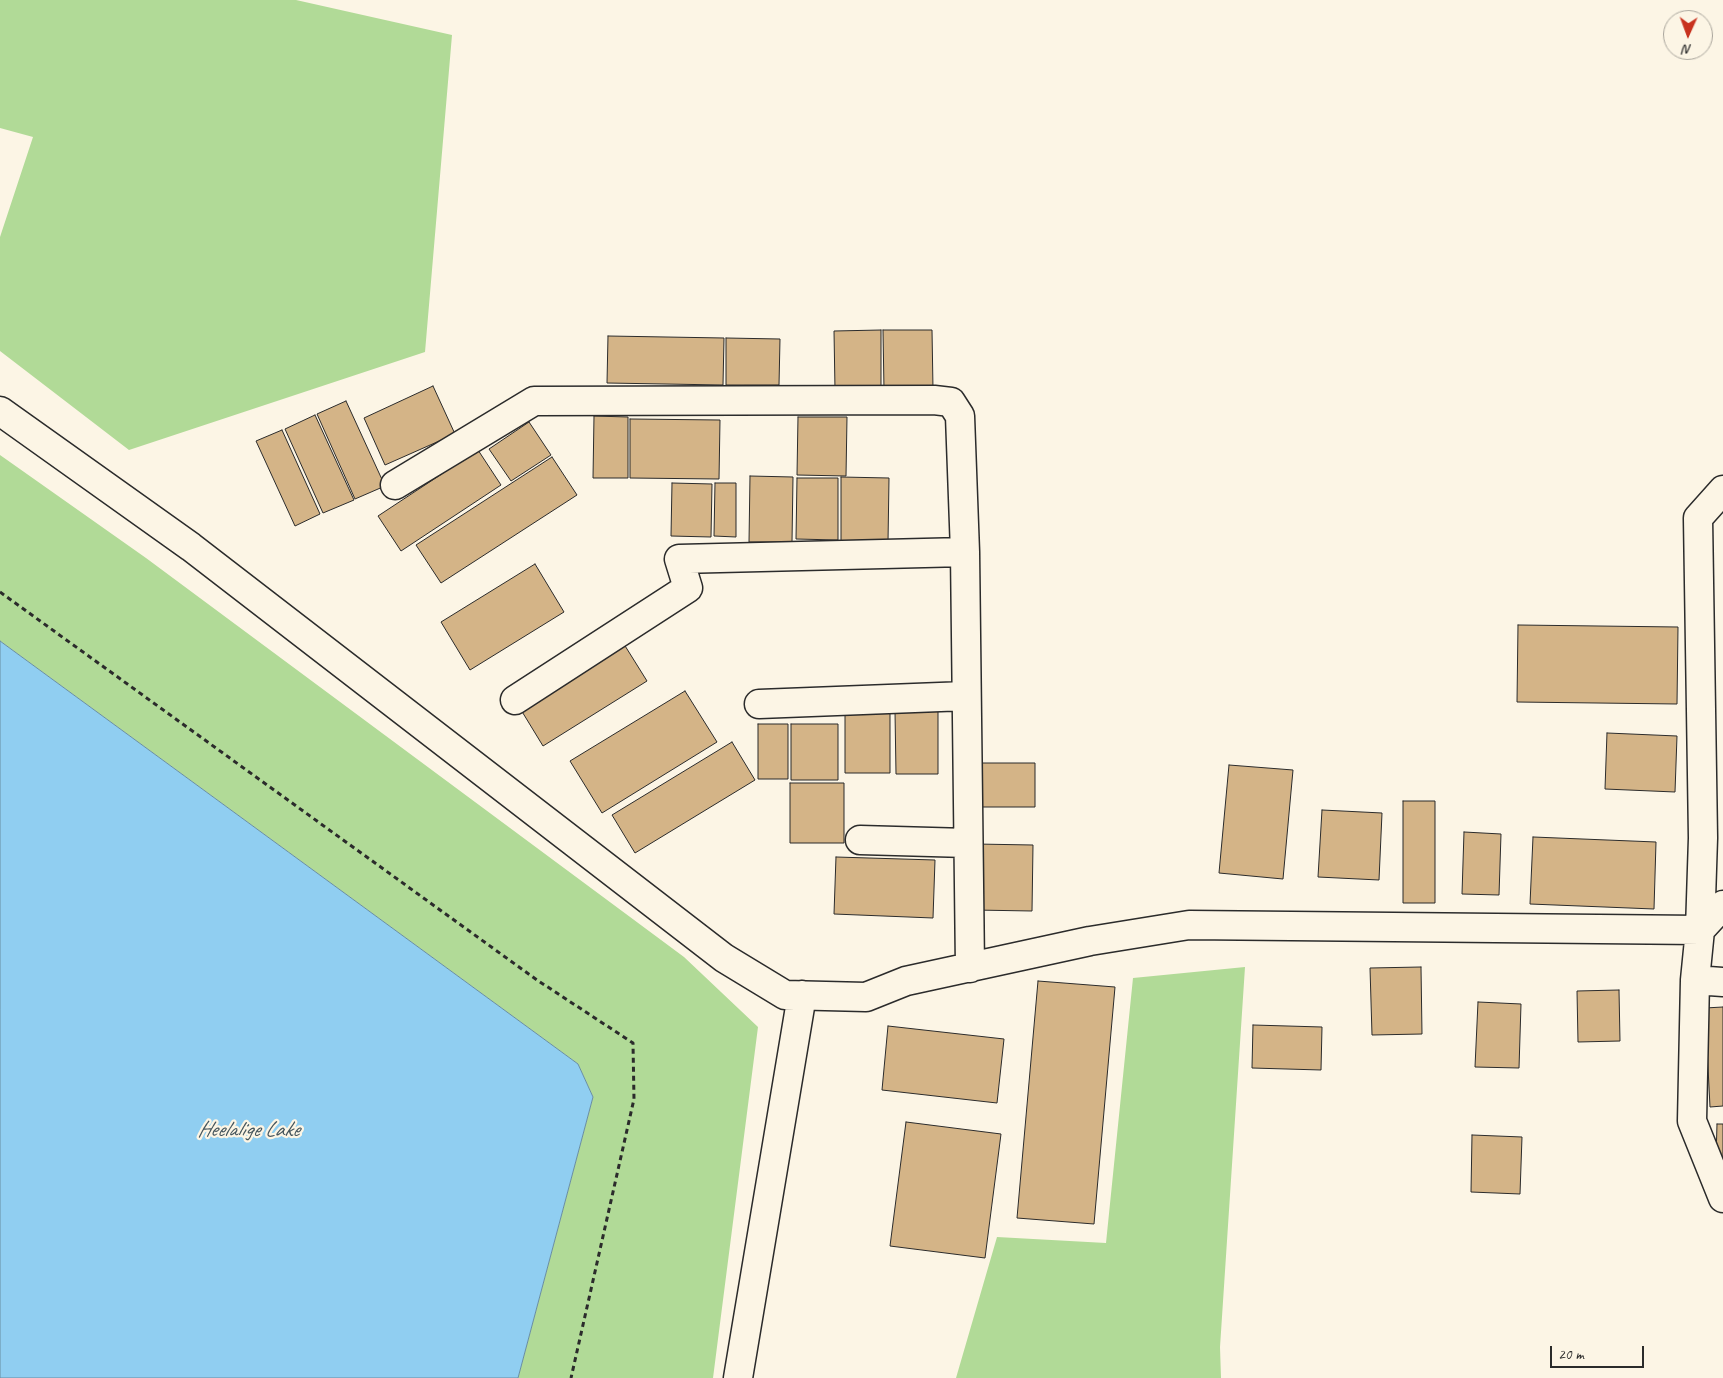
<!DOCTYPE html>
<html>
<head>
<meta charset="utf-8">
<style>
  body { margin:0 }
  #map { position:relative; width:1723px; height:1378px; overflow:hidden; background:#fcf5e5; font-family:Caveat,sans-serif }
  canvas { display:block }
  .north { position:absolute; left:1663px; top:10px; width:50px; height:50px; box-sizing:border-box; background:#fcf5e5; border:1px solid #a8a49b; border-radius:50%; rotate:182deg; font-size:14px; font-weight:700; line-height:20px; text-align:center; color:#2b2b2b }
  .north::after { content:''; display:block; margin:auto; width:18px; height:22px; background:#c8321e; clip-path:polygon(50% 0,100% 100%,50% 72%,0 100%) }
  .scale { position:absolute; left:1550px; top:1346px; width:94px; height:22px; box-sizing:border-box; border:2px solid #2b2b2b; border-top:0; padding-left:6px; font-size:15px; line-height:18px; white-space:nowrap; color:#2b2b2b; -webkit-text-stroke:4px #fcf5e5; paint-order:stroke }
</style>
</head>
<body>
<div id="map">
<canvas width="1723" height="1378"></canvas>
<div class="north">N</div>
<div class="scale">20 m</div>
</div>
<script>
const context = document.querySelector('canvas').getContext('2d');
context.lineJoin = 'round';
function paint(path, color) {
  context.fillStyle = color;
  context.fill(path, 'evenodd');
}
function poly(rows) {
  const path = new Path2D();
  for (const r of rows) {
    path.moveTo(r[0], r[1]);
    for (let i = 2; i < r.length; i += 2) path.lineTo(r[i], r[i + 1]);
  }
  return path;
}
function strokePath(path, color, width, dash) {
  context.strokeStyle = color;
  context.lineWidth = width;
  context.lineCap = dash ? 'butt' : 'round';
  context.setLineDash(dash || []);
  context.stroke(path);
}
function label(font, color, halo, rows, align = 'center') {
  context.font = font + ' Caveat,sans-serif';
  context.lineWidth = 4.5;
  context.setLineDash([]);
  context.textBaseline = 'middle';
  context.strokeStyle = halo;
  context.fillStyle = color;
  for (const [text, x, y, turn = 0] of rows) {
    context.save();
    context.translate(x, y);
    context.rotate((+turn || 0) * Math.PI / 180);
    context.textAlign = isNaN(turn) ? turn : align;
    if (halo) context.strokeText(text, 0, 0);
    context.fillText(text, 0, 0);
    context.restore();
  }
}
const green = poly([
  [0,0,296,0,452,35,425,352,129,450,0,351,0,237,33,137,0,128],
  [0,455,146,558,684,957,758,1027,713,1378,518,1378,593,1097,578,1064,0,641],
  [1245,967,1220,1347,1221,1378,956,1378,997,1237,1106,1243,1133,978]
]);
const water = poly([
  [0,641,578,1064,593,1097,518,1378,0,1378,0,641]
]);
const building = poly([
  [881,330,881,390,835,390,834,331,881,330],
  [883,330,932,330,933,389,884,390,883,330],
  [608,336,724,338,723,385,607,383,608,336],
  [726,338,780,339,779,385,726,385,726,338],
  [433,386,455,434,385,465,364,418,433,386],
  [346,401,385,486,355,499,317,414,346,401],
  [315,415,354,500,323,513,285,429,315,415],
  [594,416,628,417,628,478,593,478,594,416],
  [798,417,847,417,846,476,797,475,798,417],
  [630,419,720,420,719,479,630,478,630,419],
  [529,422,551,455,511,481,489,449,529,422],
  [282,430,320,514,295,526,256,441,282,430],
  [478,450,501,485,401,551,378,516,478,450],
  [552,457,577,495,441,583,416,545,552,457],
  [750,476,793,477,792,542,749,542,750,476],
  [841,477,889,478,888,542,841,541,841,477],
  [797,478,838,478,838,540,796,539,797,478],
  [672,483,712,484,711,537,671,536,672,483],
  [715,483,736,483,736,537,714,536,715,483],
  [535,564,564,612,470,670,441,622,535,564],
  [1518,625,1678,627,1677,704,1517,702,1518,625],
  [622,641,647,681,543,746,518,705,622,641],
  [685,691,717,742,602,813,570,761,685,691],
  [845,711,890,711,890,773,845,773,845,711],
  [895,711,938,711,938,774,896,774,895,711],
  [758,724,788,724,788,779,758,779,758,724],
  [791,724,838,724,838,780,791,780,791,724],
  [1607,733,1677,736,1675,792,1605,789,1607,733],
  [732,742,755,780,635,853,612,815,732,742],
  [978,763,1035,763,1035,807,978,807,978,763],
  [1229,765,1293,770,1283,879,1219,873,1229,765],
  [790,783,844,783,844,843,790,843,790,783],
  [1403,801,1435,801,1435,903,1403,903,1403,801],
  [1322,810,1382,813,1379,880,1318,877,1322,810],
  [1464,832,1501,834,1499,895,1462,894,1464,832],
  [1533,837,1656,842,1654,909,1530,904,1533,837],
  [975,844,1033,845,1032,911,974,910,975,844],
  [836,857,935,860,933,918,834,914,836,857],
  [1421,967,1422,1034,1372,1035,1370,968,1421,967],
  [1038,981,1115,987,1094,1224,1017,1218,1038,981],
  [1619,990,1620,1041,1578,1042,1577,991,1619,990],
  [1478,1002,1521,1004,1519,1068,1475,1067,1478,1002],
  [1723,1007,1723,1106,1710,1107,1705,1008,1723,1007],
  [1253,1025,1322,1027,1321,1070,1252,1068,1253,1025],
  [888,1026,1004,1039,997,1103,882,1090,888,1026],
  [906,1122,1001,1134,985,1258,890,1246,906,1122],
  [1717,1124,1723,1124,1723,1159,1716,1159,1717,1124],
  [1472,1135,1522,1137,1520,1194,1471,1192,1472,1135]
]);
const path = poly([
  [0,592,537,980,633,1043,634,1099,571,1378]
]);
const minor = poly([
  [0,411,191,547,724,958,785,995,866,997,906,981,1090,941,1189,925,1700,930,1723,905],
  [395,485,534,401,934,400,951,402,960,416,965,552,970,968],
  [1723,490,1698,518,1703,838,1700,930,1695,980,1692,1121,1723,1198],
  [515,700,688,588,679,559,965,552],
  [759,704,966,696],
  [860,840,967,843],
  [1695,980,1723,982],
  [738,1378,802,995]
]);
const waterNames = [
  ["Heelalige Lake",248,1130]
];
paint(green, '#b1da97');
paint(water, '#90cef1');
strokePath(water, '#688da2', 1);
paint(building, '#d4b487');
strokePath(building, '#2b2b2b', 1);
strokePath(minor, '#2b2b2b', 31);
strokePath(path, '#2b2b2b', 3, [5, 4]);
strokePath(minor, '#fcf5e5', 28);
label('italic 22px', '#44545c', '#fcf5e5', waterNames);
</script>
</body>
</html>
